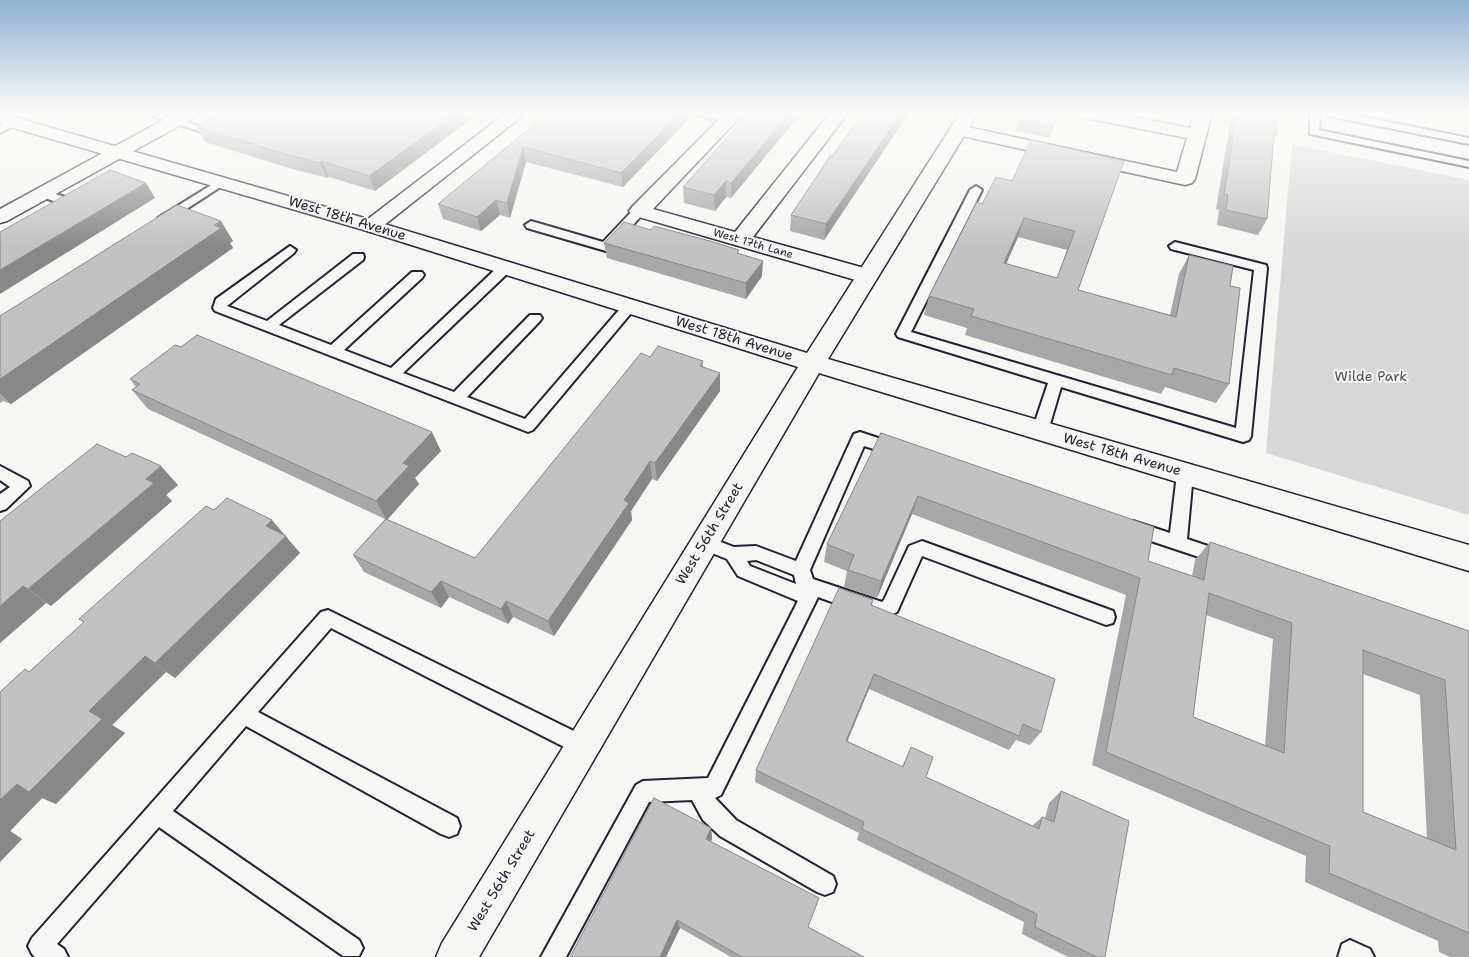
<!DOCTYPE html>
<html>
<head>
<meta charset="utf-8">
<style>
  body { margin:0 }
  canvas { display:block; background:#f6f6f2 }
</style>
</head>
<body>
<canvas width="1469" height="957"></canvas>
<script>
const context = document.querySelector('canvas').getContext('2d');
context.lineJoin = 'round';
function paint(path, color) {
  context.fillStyle = color;
  context.fill(path, 'evenodd');
}
function poly(rows) {
  const path = new Path2D();
  for (const r of rows) {
    path.moveTo(r[0], r[1]);
    for (let i = 2; i < r.length; i += 2) path.lineTo(r[i], r[i + 1]);
  }
  return path;
}
function strokePath(path, color, width, dash) {
  context.strokeStyle = color;
  context.lineWidth = width;
  context.lineCap = dash ? 'butt' : 'round';
  context.setLineDash(dash || []);
  context.stroke(path);
}
function label(font, color, halo, rows, align = 'center') {
  context.font = font + ' "Shantell Sans",sans-serif';
  context.lineWidth = 4;
  context.setLineDash([]);
  context.textBaseline = 'middle';
  context.strokeStyle = halo;
  context.fillStyle = color;
  for (const [text, x, y, turn = 0] of rows) {
    context.save();
    context.translate(x, y);
    context.rotate((+turn || 0) * Math.PI / 180);
    context.textAlign = isNaN(turn) ? turn : align;
    if (halo) context.strokeText(text, 0, 0);
    context.fillText(text, 0, 0);
    context.restore();
  }
}
const green = poly([
  [1292,144,1469,180,1469,515,1266,453]
]);
const lane = poly([
  [143,113,159,113,214,131,213,133,205,133,143,113],
  [696,113,715,113,734,119,729,122,697,115,696,113],
  [1310,113,1320,113,1319,130,1469,161,1469,167,1310,134,1310,113],
  [1323,113,1344,113,1469,138,1469,144,1328,116,1323,113],
  [14,119,18,120,18,124,0,133,0,126,14,119],
  [221,179,225,180,225,184,168,221,164,222,158,218,221,179],
  [976,186,982,190,911,332,1236,428,1254,270,1171,249,1169,246,1175,242,1266,265,1267,268,1251,436,1249,440,1243,442,1061,387,1048,431,1045,435,1040,437,1035,435,1032,431,1048,383,898,337,896,334,970,190,976,186],
  [43,190,81,202,83,205,77,209,39,196,37,194,43,190],
  [639,207,643,208,645,211,643,214,610,250,606,251,527,228,525,225,531,221,603,242,635,208,639,207],
  [290,246,296,250,294,253,227,306,267,321,353,254,363,254,364,257,363,260,279,325,331,345,412,272,422,272,424,275,422,278,344,350,391,368,500,265,510,265,511,268,510,271,403,373,454,392,530,315,540,315,542,318,540,321,467,397,525,419,625,303,630,302,637,306,533,430,528,432,215,311,213,308,216,299,290,246],
  [860,432,902,446,904,450,902,454,896,456,864,446,810,570,813,579,882,602,884,600,909,546,922,541,1113,611,1115,617,1113,623,1106,625,922,556,897,612,889,616,883,618,874,617,818,597,721,795,715,798,736,820,833,876,836,884,833,892,825,895,817,892,720,836,703,820,692,800,649,802,566,957,541,957,636,785,643,781,708,778,798,601,738,576,727,559,699,548,696,543,699,538,705,536,734,547,756,546,796,561,852,438,854,434,860,432],
  [756,560,794,575,796,584,750,566,747,561,756,560],
  [0,466,28,481,30,486,6,509,0,511,0,494,10,487,0,480,0,466],
  [1185,468,1191,470,1193,474,1187,539,1229,553,1232,558,1229,563,1223,565,1127,533,1124,528,1127,523,1133,521,1170,533,1177,474,1179,470,1185,468],
  [328,610,590,739,593,746,590,753,583,756,576,753,331,628,258,712,457,818,460,826,457,834,449,837,441,834,246,726,173,811,359,940,363,948,359,956,343,956,159,827,57,944,64,949,68,957,35,957,32,954,28,946,32,938,321,612,328,610],
  [1350,940,1370,949,1374,957,1338,957,1342,944,1350,940]
]);
const street = poly([
  [176,113,198,113,195,117,7,221,0,223,0,209,176,113],
  [506,113,526,113,378,230,371,232,364,230,361,226,364,222,506,113],
  [725,113,744,113,653,209,735,232,830,113,848,113,753,237,875,271,878,276,875,281,867,283,859,281,632,215,629,211,632,207,725,113],
  [1077,113,1113,113,1190,128,1194,113,1212,113,1195,179,1192,183,1185,185,958,135,952,134,949,130,952,126,958,125,1177,172,1187,138,1086,118,1080,117,1077,113]
]);
const secondary = poly([
  [0,113,378,222,807,353,960,113,978,113,828,359,1469,545,1469,571,819,373,479,957,436,957,442,943,798,367,364,230,0,124,0,113]
]);
const wall = poly([
  [96,113,120,113,111,118],
  [221,113,469,113,471,119,375,191,329,177,327,178,289,168,205,142,197,127],
  [548,113,695,113,623,187,526,162,510,218,500,215,481,231,443,219,438,204],
  [749,113,804,113,799,119,797,118,731,198,726,197,715,211,684,203,683,187],
  [909,113,824,240,790,231,791,215,832,156],
  [1058,113,1050,138,1015,131,1018,120],
  [1233,113,1278,113,1276,135,1274,139,1267,219,1258,235,1217,225,1219,210,1216,209,1231,117],
  [1124,161,1078,290,1170,315,1179,274,1189,255,1230,286,1229,384,1216,403,1165,387,1161,394,965,335,967,328,924,315,929,296,982,204,1012,181],
  [1018,237,1067,250,1057,278,1006,264],
  [651,230,739,254,762,276,746,299,607,258,604,243],
  [233,241,230,243,233,248,11,404,3,401,0,403,0,316],
  [650,357,703,361,703,367,720,391,657,481,652,479,631,511,632,520,554,636,513,617,508,624,449,597,441,608,364,572,353,555,385,519,148,409,132,390,136,387,130,379,441,451,415,478,419,484,387,519,475,558],
  [881,433,1148,561,1192,576,1195,560,1210,542,1469,631,1469,957,1450,957,1439,952,1438,941,1305,882,1306,856,1092,765,1126,595,912,514,877,598,844,587,847,571,824,562,827,544],
  [1206,615,1273,639,1265,746,1193,717],
  [1363,674,1420,695,1427,838,1363,812],
  [178,485,166,495,172,501,51,606,46,603,0,643,0,521],
  [214,510,283,534,300,553,175,678,166,672,112,725,125,733,56,804,42,798,10,831,22,839,0,862,29,672],
  [873,600,872,605,1041,732,1030,745,1016,740,1009,750,869,689,847,741,902,767,911,747,926,777,1032,826,1042,817,1045,818,1049,803,1061,791,1105,957,1068,957,1022,934,1024,922,857,840,859,833,755,782,756,770],
  [711,828,712,839,711,841,808,927,864,957,731,957,680,928,666,957,570,957]
]);
const shadedWall = poly([
  [108,113,120,113,111,118],
  [456,113,469,113,471,119,375,191,369,176],
  [680,113,695,113,623,187,621,173],
  [790,113,797,113,797,118,731,198,731,183],
  [799,113,804,113,799,119],
  [901,113,909,113,824,240,826,224],
  [523,147,526,162,510,218,507,203],
  [322,161,329,177,327,178,320,163],
  [726,181,726,197,715,211,714,195],
  [146,183,155,198,0,294,0,270],
  [496,200,500,215,481,231,477,217],
  [1024,218,1018,237,998,282,1004,263],
  [221,221,233,241,230,243,233,248,11,404,0,393,0,379],
  [763,261,762,276,746,299,746,283],
  [720,373,720,391,657,481,655,463],
  [432,432,441,451,415,478,419,484,387,520,376,501,403,463],
  [650,461,652,479,631,511,632,520,554,636,548,621,624,500],
  [161,466,178,485,166,495,172,501,51,606,28,589,146,479],
  [918,496,912,514,877,598,881,581],
  [272,520,300,553,175,678,155,663,266,526],
  [441,581,449,597,441,608,431,592],
  [23,586,46,603,0,643,0,606],
  [506,601,513,617,508,624,501,609],
  [145,656,166,672,112,725,125,733,56,804,42,798,10,831,22,839,0,862,0,800,89,711],
  [874,674,869,689,842,754,846,741],
  [711,828,712,839,707,849,706,839],
  [677,920,680,928,666,957,660,957]
]);
const building = poly([
  [221,113,456,113,369,176,322,161,320,163,282,153,197,127,221,113],
  [548,113,680,113,621,173,523,147,507,203,496,200,477,217,438,204,548,113],
  [749,113,790,113,731,183,726,181,714,195,683,187,749,113],
  [863,113,901,113,826,224,791,215,830,156,832,156,863,113],
  [1021,113,1058,113,1053,127,1018,120,1021,113],
  [1237,113,1278,113,1276,135,1274,134,1267,219,1226,210,1228,195,1224,194,1237,113],
  [1031,140,1124,161,1078,290,1176,317,1189,255,1233,266,1230,286,1240,288,1229,384,1174,368,1172,375,971,316,974,309,929,296,977,202,982,204,996,177,1012,181,1031,140],
  [1024,218,1075,231,1057,278,1004,263,1024,218],
  [110,170,146,183,0,270,0,232,110,170],
  [177,205,221,221,214,225,221,228,0,379,0,316,177,205],
  [624,222,651,230,654,226,710,241,739,250,737,253,763,261,746,283,604,243,624,222],
  [197,335,432,432,403,463,409,466,376,501,132,390,140,384,130,379,175,345,181,347,197,335],
  [658,346,703,361,700,366,720,373,655,463,650,461,624,500,629,503,548,621,506,601,501,609,441,581,431,592,353,555,386,519,475,558,641,353,650,357,658,346],
  [881,433,1154,527,1148,561,1204,580,1210,542,1469,631,1469,933,1329,873,1330,846,1106,752,1140,578,918,496,881,581,848,570,854,555,827,544,881,433],
  [1209,593,1292,623,1284,753,1193,717,1209,593],
  [1363,650,1445,680,1456,850,1363,812,1363,650],
  [97,444,126,457,132,453,161,466,146,479,154,483,28,589,23,586,0,606,0,521,97,444],
  [227,498,272,520,266,526,286,536,155,663,145,656,89,711,102,719,29,792,17,784,0,800,0,692,25,669,29,672,84,622,79,619,206,506,214,510,227,498],
  [839,588,873,600,871,605,1055,679,1041,732,1023,724,1019,736,874,674,846,741,903,767,911,747,933,757,926,777,1039,829,1042,817,1054,822,1061,791,1129,821,1105,957,1097,957,1035,927,1037,914,862,829,864,822,756,770,839,588],
  [654,798,711,828,706,839,819,898,808,927,864,957,742,957,677,920,660,957,570,957,654,798]
]);
const farStreetnames = [
  ["West 17th Lane",753,244,16]
];
const streetNames = [
  ["West 18th Avenue",347,219,17],
  ["West 18th Avenue",734,339,17],
  ["West 18th Avenue",1122,455,16],
  ["West 56th Street",710,534,-59],
  ["West 56th Street",502,881,-59]
];
const parkNames = [
  ["Wilde Park",1371,377]
];
paint(green, '#d7d7d7');
strokePath(lane, '#22223b', 4);
strokePath(street, '#22223b', 3);
strokePath(secondary, '#22223b', 3);
paint(lane, '#f6f6f2');
paint(street, '#f6f6f2');
paint(secondary, '#f6f6f2');
paint(wall, '#a7a7a9');
paint(shadedWall, '#888889');
paint(building, '#c2c2c4');
strokePath(building, '#888889', 1);
const sky = context.createLinearGradient(0, 0, 0, 247);
sky.addColorStop(0, '#90b1d3');
sky.addColorStop(0.46, '#fbfbf9');
sky.addColorStop(1, '#fbfbf900');
context.fillStyle = sky;
context.fillRect(0, 0, 1469, 247);
label('11px', '#22223b', '#f6f6f2', farStreetnames);
label('14px', '#22223b', '#f6f6f2', streetNames);
label('14px', '#4f4f62', '#f6f6f2', parkNames);
</script>
</body>
</html>
